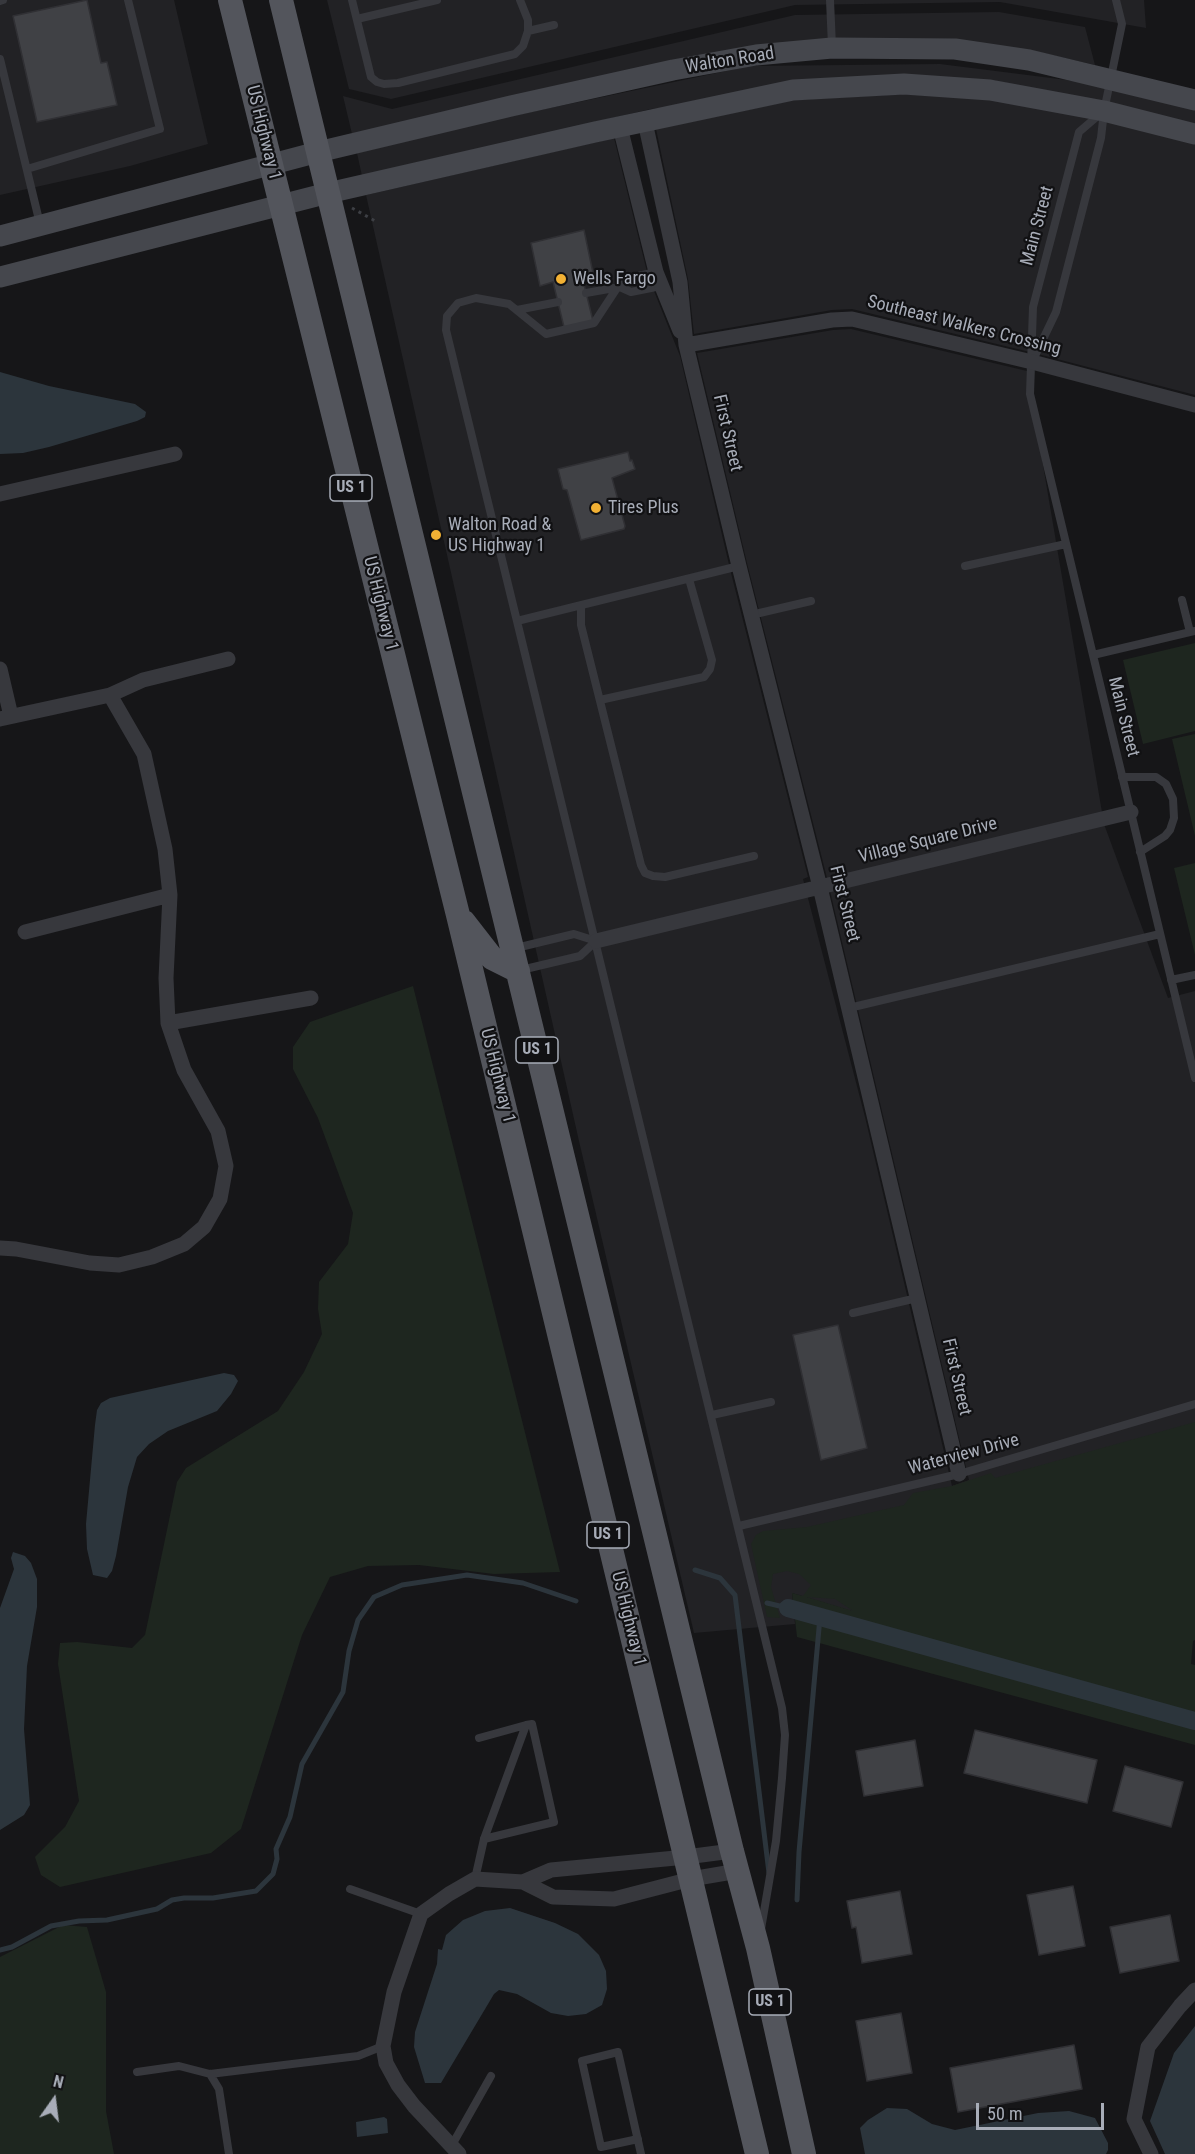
<!DOCTYPE html>
<html>
<head>
<meta charset="utf-8">
<style>
  body { margin:0 }
  #map { position:relative; width:1195px; height:2154px; overflow:hidden; background:#161618; font-family:"Roboto Condensed",sans-serif }
  canvas { display:block }
  .north { position:absolute; left:24px; top:2070px; width:60px; height:60px; -webkit-text-stroke:4px #111113; paint-order:stroke; rotate:14deg; font-size:16px; font-weight:700; line-height:24px; text-align:center; color:#a8adb8 }
  .north::after { content:''; display:block; margin:auto; width:21px; height:27px; background:#a8adb8; clip-path:polygon(50% 0,100% 100%,50% 72%,0 100%) }
  .scale { position:absolute; left:976px; top:2103px; width:128px; height:27px; box-sizing:border-box; border:3px solid #a8adb8; border-top:0; padding-left:8px; font-size:18px; line-height:21px; white-space:nowrap; color:#a8adb8; -webkit-text-stroke:4px #111113; paint-order:stroke }
</style>
</head>
<body>
<div id="map">
<canvas width="1195" height="2154"></canvas>
<div class="north">N</div>
<div class="scale">50 m</div>
</div>
<script>
const context = document.querySelector('canvas').getContext('2d');
context.lineJoin = 'round';
function paint(path, color) {
  context.fillStyle = color;
  context.fill(path, 'evenodd');
}
function poly(rows) {
  const path = new Path2D();
  for (const r of rows) {
    path.moveTo(r[0], r[1]);
    for (let i = 2; i < r.length; i += 2) path.lineTo(r[i], r[i + 1]);
  }
  return path;
}
function strokePath(path, color, width, dash) {
  context.strokeStyle = color;
  context.lineWidth = width;
  context.lineCap = dash ? 'butt' : 'round';
  context.setLineDash(dash || []);
  context.stroke(path);
}
function label(font, color, halo, rows, align = 'center') {
  context.font = font + ' "Roboto Condensed",sans-serif';
  context.lineWidth = 4.5;
  context.setLineDash([]);
  context.textBaseline = 'middle';
  context.strokeStyle = halo;
  context.fillStyle = color;
  for (const [text, x, y, turn = 0] of rows) {
    context.save();
    context.translate(x, y);
    context.rotate((+turn || 0) * Math.PI / 180);
    context.textAlign = isNaN(turn) ? turn : align;
    if (halo) context.strokeText(text, 0, 0);
    context.fillText(text, 0, 0);
    context.restore();
  }
}
const built = poly([
  [0,0,174,0,208,144,130,166,0,195],
  [327,0,1144,0,1146,28,1000,2,795,5,391,99,349,89],
  [999,12,1085,27,1095,65,1030,50,832,38,352,134,343,96,392,109,795,15],
  [940,64,1075,81,1195,110,1195,124,992,80,651,109,362,176,357,153,493,120,750,66],
  [903,94,989,99,1102,120,1195,144,1195,395,1034,353,852,309,832,310,694,334,688,279,656,129,794,100],
  [614,138,648,276,680,356,730,569,808,877,803,879,865,1117,952,1486,969,1480,826,874,747,563,697,353,833,330,851,329,1027,371,1104,824,1168,998,1195,991,1195,1631,1130,1691,1005,1658,792,1593,795,1624,694,1633,579,1141,366,195]
]);
const green = poly([
  [1195,643,1195,731,1143,744,1123,660],
  [1195,734,1195,836,1172,739],
  [1195,863,1195,955,1174,868],
  [413,986,560,1572,494,1574,419,1565,368,1566,330,1577,302,1635,241,1829,211,1853,60,1887,41,1875,35,1857,65,1827,79,1801,58,1664,60,1643,77,1642,132,1648,145,1635,177,1482,186,1468,278,1411,304,1372,322,1334,318,1309,319,1282,348,1244,353,1213,318,1118,293,1069,293,1047,310,1022],
  [1195,1422,1195,1640,1193,1641,1191,1664,1195,1665,1195,1745,797,1637,792,1593,803,1596,811,1585,799,1574,787,1571,773,1574,771,1587,780,1618,767,1617,751,1544,756,1535,763,1531,807,1527,904,1505,913,1493,952,1486,991,1473,995,1478],
  [807,1597,835,1599,853,1611],
  [63,1925,87,1927,106,1992,106,2111,114,2154,0,2154,0,1957]
]);
const water = poly([
  [0,372,49,386,135,404,146,412,145,417,137,421,49,447,23,453,0,454],
  [224,1373,234,1375,238,1381,231,1394,217,1411,168,1431,149,1444,137,1457,128,1487,116,1556,112,1571,107,1578,93,1575,87,1549,86,1524,95,1425,97,1410,101,1403,110,1398],
  [13,1552,25,1556,31,1563,37,1579,37,1607,27,1666,24,1729,30,1805,24,1815,0,1830,0,1608,14,1569,11,1558],
  [510,1908,555,1923,578,1934,599,1955,606,1971,607,1989,602,2005,586,2014,568,2016,551,2013,517,1994,499,1990,494,1994,441,2083,425,2083,414,2047,415,2032,437,1964,438,1949,442,1950,446,1935,463,1920,485,1911],
  [1195,2026,1195,2154,1165,2154,1150,2121,1174,2053],
  [887,2108,907,2109,932,2124,955,2130,1038,2113,1069,2111,1095,2118,1108,2143,1108,2150,1106,2154,865,2154,860,2128,868,2120],
  [384,2117,387,2119,388,2133,357,2137,356,2122]
]);
const stream = poly([
  [695,1570,720,1578,735,1595,769,1873],
  [767,1603,788,1608],
  [797,1900,799,1852,820,1617],
  [0,1950,12,1947,51,1926,79,1921,107,1920,157,1909,172,1900,184,1898,213,1898,256,1891,273,1874,277,1859,276,1849,290,1817,302,1764,343,1692,349,1651,358,1620,374,1597,402,1585,467,1575,523,1583,576,1601]
]);
const canal = poly([
  [788,1608,1195,1721]
]);
const building = poly([
  [87,0,101,63,107,62,117,105,37,122,13,16,87,0],
  [584,230,593,273,582,276,593,321,564,327,553,282,540,286,531,243,584,230],
  [628,452,630,461,632,460,635,469,612,478,625,526,624,529,581,540,567,490,563,489,558,469,628,452],
  [838,1325,867,1448,821,1460,793,1335,838,1325],
  [975,1730,1097,1760,1087,1803,964,1773,975,1730],
  [915,1740,923,1786,864,1796,856,1751,915,1740],
  [1125,1766,1183,1782,1171,1827,1113,1811,1125,1766],
  [1073,1886,1085,1946,1039,1955,1027,1895,1073,1886],
  [900,1891,912,1954,862,1963,856,1927,852,1928,847,1901,900,1891],
  [1170,1915,1179,1961,1120,1973,1110,1927,1170,1915],
  [901,2013,912,2073,867,2081,856,2021,901,2013],
  [1074,2045,1082,2089,958,2112,950,2068,1074,2045]
]);
const path = poly([
  [352,208,377,222]
]);
const service = poly([
  [352,0,371,77,377,82,384,84,398,83,515,54,523,46,528,31,528,20,520,0],
  [830,0,832,46],
  [0,1,3,0],
  [357,19,437,0],
  [528,31,554,25],
  [0,59,40,224],
  [1100,114,1079,132,1033,307,1030,394,1195,1078],
  [27,169,160,129,128,0],
  [620,287,631,292,661,286],
  [617,288,594,323,546,334,509,304,476,298,458,303,447,316,446,330,782,1708,785,1735,782,1778,776,1841,761,1929],
  [586,293,620,287,629,278,656,272],
  [517,310,558,302],
  [1034,358,1056,312,1101,138,1104,111,1122,24,1116,0],
  [965,566,1066,544],
  [1182,600,1190,632],
  [581,605,581,625,641,865,645,873,653,876,665,877,754,856],
  [751,615,811,601],
  [517,621,739,566],
  [1093,655,1195,631],
  [600,700,704,677,710,669,712,660,689,579],
  [1122,777,1156,777,1166,784,1173,799,1174,818,1170,830,1165,836,1140,852],
  [516,948,574,934,596,941],
  [521,970,580,956,596,941],
  [1171,980,1195,975],
  [849,1008,1160,934],
  [853,1313,917,1298],
  [712,1415,771,1402],
  [739,1526,959,1474,1195,1404],
  [479,1738,526,1725],
  [475,1879,484,1839,526,1725,532,1724,554,1822,484,1839],
  [350,1889,421,1914],
  [137,2072,179,2066,210,2074,358,2056,383,2046],
  [210,2074,219,2089,229,2154],
  [638,2139,601,2147,582,2061,618,2052,641,2154],
  [452,2145,491,2076]
]);
const minor = poly([
  [645,122,680,282,686,345,739,566,820,887,959,1474],
  [620,127,656,272,680,331],
  [686,345,832,320,852,319,1032,362,1195,405],
  [0,494,175,454],
  [0,669,11,716],
  [0,719,110,695,143,680,228,659],
  [25,932,170,895],
  [596,941,1131,812],
  [168,1023,311,998],
  [0,1248,16,1249,90,1263,119,1265,152,1257,184,1244,204,1227,220,1199,226,1166,218,1131,184,1070,168,1023,166,978,170,895,165,849,144,754,110,695],
  [523,1882,551,1870,686,1857,732,1851],
  [459,2154,414,2106,398,2085,386,2063,383,2046,394,1992,421,1914,449,1894,475,1879,523,1882,553,1897,614,1899,691,1879,738,1871],
  [1151,2154,1134,2119,1148,2047,1180,2006,1195,1990]
]);
const secondary = poly([
  [0,236,318,152,511,106,673,70,756,55,832,48,955,49,1029,60,1195,100],
  [0,277,328,193,595,132,793,90,904,84,990,90,1104,111,1195,134]
]);
const primary = poly([
  [230,0,458,915,757,2154],
  [281,0,732,1851,758,1948,804,2154],
  [464,922,492,958,518,971]
]);
const markers = [
  [561,279,6,"#f2b134"],
  [596,508,6,"#f2b134"],
  [436,535,6,"#f2b134"]
];
const shields = [
  [351,488,42],
  [537,1050,42],
  [608,1535,42],
  [770,2002,42]
];
const shieldNames = [
  ["US 1",351,488],
  ["US 1",537,1050],
  ["US 1",608,1535],
  ["US 1",770,2002]
];
const streetNames = [
  ["Walton Road",730,61,-9],
  ["US Highway 1",263,133,76],
  ["Main Street",1038,226,-75],
  ["Southeast Walkers Crossing",964,326,14],
  ["First Street",727,433,77],
  ["US Highway 1",380,604,76],
  ["Main Street",1123,717,76],
  ["Village Square Drive",928,841,-14],
  ["First Street",844,904,76],
  ["US Highway 1",497,1076,76],
  ["First Street",956,1377,77],
  ["Waterview Drive",964,1455,-15],
  ["US Highway 1",628,1619,76]
];
const poiNames = [
  ["Wells Fargo",573,279],
  ["Tires Plus",608,508],
  ["Walton Road &",448,525],
  ["US Highway 1",448,546]
];
paint(built, '#222225');
paint(green, '#1e261f');
paint(water, '#2c353c');
strokePath(stream, '#2c353c', 5);
strokePath(canal, '#2c353c', 18);
paint(building, '#404145');
strokePath(building, '#303034', 1.5);
strokePath(path, '#3d3f44', 3, [3, 4.5]);
strokePath(service, '#37383d', 8);
strokePath(minor, '#37383d', 15);
strokePath(secondary, '#45474d', 21);
strokePath(primary, '#53555c', 24);
for (const [x, y, r, color] of markers) {
  const dot = new Path2D();
  dot.arc(x, y, r, 0, 2 * Math.PI);
  context.fillStyle = color;
  context.fill(dot);
  strokePath(dot, '#111113', 2);
}
for (const [x, y, w] of shields) {
  const box = new Path2D();
  box.roundRect(x - w / 2, y - 13, w, 26, 4.5);
  context.fillStyle = '#111113';
  context.fill(box);
  strokePath(box, '#a8adb8', 1.5);
}
label('bold 16px', '#a8adb8', null, shieldNames);
label('18px', '#a8adb8', '#111113', streetNames);
label('18px', '#a8adb8', '#111113', poiNames, 'left');
</script>
</body>
</html>
